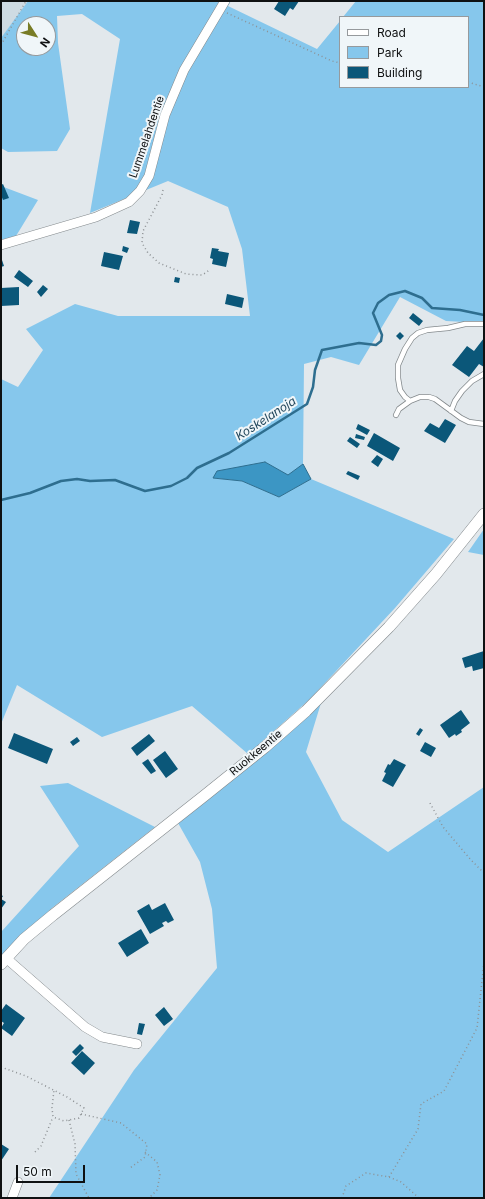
<!DOCTYPE html>
<html>
<head>
<meta charset="utf-8">
<style>
  body { margin:0 }
  #map { position:relative; width:485px; height:1199px; overflow:hidden; background:#e2e8ec; font-family:Inter,sans-serif }
  canvas { display:block }
  .frame { position:absolute; inset:0; border:2px solid #0f1112; pointer-events:none }
  .legend { position:absolute; left:339px; top:16px; width:130px; height:72px; box-sizing:border-box; background:#f0f6f9; border:1px solid #969a9d; margin:0; padding:5px 7px; list-style:none; font-size:12px; color:#0f1112 }
  .legend li { display:flex; align-items:center; gap:8px; height:20px }
  .legend b { width:20px; border:1px solid #969a9d }
  .north { position:absolute; left:16px; top:16px; width:40px; height:40px; box-sizing:border-box; background:#f0f6f9; border:1px solid #969a9d; border-radius:50%; rotate:126deg; font-size:11px; font-weight:700; line-height:16px; text-align:center; color:#0f1112 }
  .north::after { content:''; display:block; margin:auto; width:14px; height:18px; background:#787c26; clip-path:polygon(50% 0,100% 100%,50% 72%,0 100%) }
  .scale { position:absolute; left:16px; top:1165px; width:69px; height:18px; box-sizing:border-box; border:2px solid #0f1112; border-top:0; padding-left:5px; font-size:12px; line-height:14px; white-space:nowrap; color:#0f1112; -webkit-text-stroke:3px #f0f6f9; paint-order:stroke }
</style>
</head>
<body>
<div id="map">
<canvas width="485" height="1199"></canvas>
<div class="frame"></div>
<ul class="legend">
<li><b style="height:5px;background:#fff"></b>Road</li>
<li><b style="height:11px;background:#86c7ec"></b>Park</li>
<li><b style="height:11px;background:#0b5779"></b>Building</li>
</ul>
<div class="north">N</div>
<div class="scale">50 m</div>
</div>
<script>
const context = document.querySelector('canvas').getContext('2d');
context.lineJoin = 'round';
function paint(path, color) {
  context.fillStyle = color;
  context.fill(path, 'evenodd');
}
function poly(rows) {
  const path = new Path2D();
  for (const r of rows) {
    path.moveTo(r[0], r[1]);
    for (let i = 2; i < r.length; i += 2) path.lineTo(r[i], r[i + 1]);
  }
  return path;
}
function strokePath(path, color, width, dash) {
  context.strokeStyle = color;
  context.lineWidth = width;
  context.lineCap = dash ? 'butt' : 'round';
  context.setLineDash(dash || []);
  context.stroke(path);
}
function label(font, color, halo, rows, align = 'center') {
  context.font = font + ' Inter,sans-serif';
  context.lineWidth = 4;
  context.setLineDash([]);
  context.textBaseline = 'middle';
  context.strokeStyle = halo;
  context.fillStyle = color;
  for (const [text, x, y, turn = 0] of rows) {
    context.save();
    context.translate(x, y);
    context.rotate((+turn || 0) * Math.PI / 180);
    context.textAlign = isNaN(turn) ? turn : align;
    if (halo) context.strokeText(text, 0, 0);
    context.fillText(text, 0, 0);
    context.restore();
  }
}
const built = poly([
  [1,1,28,1,1,39]
]);
const green = poly([
  [28,1,231,1,228,6,317,49,340,21,340,87,468,87,468,17,343,17,356,1,484,1,484,323,446,321,400,297,359,365,331,357,304,364,303,464,288,476,265,462,247,466,214,478,242,481,279,497,311,479,454,539,395,608,310,699,248,754,192,706,102,737,17,685,1,724,1,379,18,387,43,350,26,329,75,304,118,316,250,316,242,249,228,207,168,181,90,213,120,39,82,14,57,16,58,43,70,129,57,151,8,152,1,148,1,38],
  [24,24,48,24,48,48,24,48],
  [1,186,38,200,16,236,1,240],
  [484,529,484,555,468,552],
  [321,703,306,752,342,820,388,852,484,787,484,1198,49,1198,134,1070,217,968,212,909,200,862,178,823],
  [68,783,155,827,52,908,23,935,4,956,1,955,1,932,79,846,40,786]
]);
const water = poly([
  [265,462,288,475,303,464,311,479,279,497,242,481,213,478,217,471,265,462]
]);
const stream = poly([
  [1,500,30,493,61,481,77,479,90,481,115,480,145,491,171,486,187,478,197,468,229,453,307,404,313,387,315,370,322,350,359,343,376,345,381,341,382,335,373,313,378,303,389,295,405,291,422,298,432,308,460,310,484,315]
]);
const building = poly([
  [279,1,299,1,293,10,290,8,285,16,274,9],
  [3,184,9,198,3,200,1,195,1,185],
  [130,220,140,222,137,234,127,233],
  [123,246,129,248,127,253,122,251],
  [212,248,219,249,218,251,229,253,226,267,212,264,213,259,210,258],
  [104,252,123,256,119,270,101,266],
  [1,257,4,266,1,267],
  [19,270,33,281,28,287,14,277],
  [175,277,180,278,179,283,174,282],
  [43,285,48,289,41,297,37,292],
  [19,287,19,305,1,306,1,288],
  [227,294,244,298,242,308,225,304],
  [413,313,423,321,419,326,409,318],
  [400,332,404,336,400,340,396,336],
  [484,338,484,367,479,364,469,377,452,365,467,346,474,351],
  [445,419,456,425,445,443,424,431,430,423,439,428],
  [358,424,370,430,367,435,356,429],
  [374,433,400,448,393,461,367,446],
  [356,434,365,437,364,440,355,438],
  [350,437,360,444,357,448,347,441],
  [377,455,383,459,378,467,371,462],
  [348,471,360,476,358,480,346,474],
  [484,651,484,668,473,671,472,666,465,668,462,658],
  [461,710,470,723,461,730,462,732,456,736,455,734,449,738,440,725],
  [420,728,423,730,419,736,416,734],
  [14,733,53,749,47,764,8,748],
  [149,734,155,741,137,756,131,748],
  [77,737,80,741,73,746,70,742],
  [425,742,436,748,431,757,420,751],
  [165,751,178,769,166,778,153,760],
  [148,759,156,771,151,774,142,763],
  [394,759,406,765,393,787,382,781,386,773,384,772,388,764,390,765],
  [1,895,3,896,1,899,6,902,1,909],
  [165,903,174,920,168,923,166,921,162,923,164,926,150,934,137,911,149,904,152,910],
  [141,929,149,943,127,957,118,943],
  [6,1004,25,1018,12,1036,1,1028,4,1023,1,1021,1,1011],
  [164,1007,173,1019,164,1026,155,1015],
  [139,1023,145,1024,142,1035,137,1034],
  [80,1044,84,1048,76,1056,72,1052],
  [82,1051,95,1063,84,1075,71,1063],
  [1,1144,9,1149,1,1161]
]);
const path = poly([
  [227,13,332,61,340,63],
  [1,45,26,1],
  [468,82,484,87],
  [163,190,162,195,143,231,142,243,148,253,159,263,186,274,202,275,207,272,210,269],
  [430,803,443,827,471,860,484,873],
  [1,1067,26,1076,67,1097,84,1108,79,1118,64,1121,53,1117,52,1108,54,1090],
  [81,1114,121,1123,147,1144,145,1157,130,1168],
  [69,1120,75,1144,76,1174,89,1198],
  [35,1152,41,1146,53,1117],
  [145,1152,157,1162,160,1175,157,1190,149,1198],
  [389,1177,418,1129,421,1104,444,1091,477,1028,484,962],
  [342,1198,346,1186,366,1173,389,1177,401,1182,419,1198]
]);
const service = poly([
  [410,401,405,397,400,390,398,378,398,365,405,349,412,338,418,333,427,330,448,328,465,324,484,324],
  [451,411,455,401,462,391,472,381,484,374],
  [396,415,399,409,410,401,420,397,429,397,435,399,461,418,469,422,484,424]
]);
const minor = poly([
  [1,245,96,217,129,202,140,191,149,176,165,115,184,70,225,1],
  [6,958,85,1027,102,1037,137,1044],
  [12,1198,18,1182]
]);
const tertiary = poly([
  [1,964,24,939,53,915,204,796,265,747,306,711,389,627,436,574,484,514]
]);
const streetNames = [
  ["Lummelahdentie",147,137,-71],
  ["Ruokkeentie",256,753,-40]
];
const waterNames = [
  ["Koskelanoja",266,419,-33]
];
paint(built, '#cedbe3');
paint(green, '#86c7ec');
paint(water, '#3c96c4');
strokePath(water, '#2e6e8f', 1);
strokePath(stream, '#2e6e8f', 2.5);
paint(building, '#0b5779');
strokePath(service, '#83898c', 6);
strokePath(minor, '#83898c', 10);
strokePath(tertiary, '#83898c', 12);
strokePath(path, '#8d9194', 1.5, [1, 3]);
strokePath(service, '#fff', 4.5);
strokePath(minor, '#fff', 9);
strokePath(tertiary, '#fff', 11);
label('11px', '#0f1112', '#f0f6f9', streetNames);
label('italic 12px', '#23485d', '#f0f6f9', waterNames);
</script>
</body>
</html>
